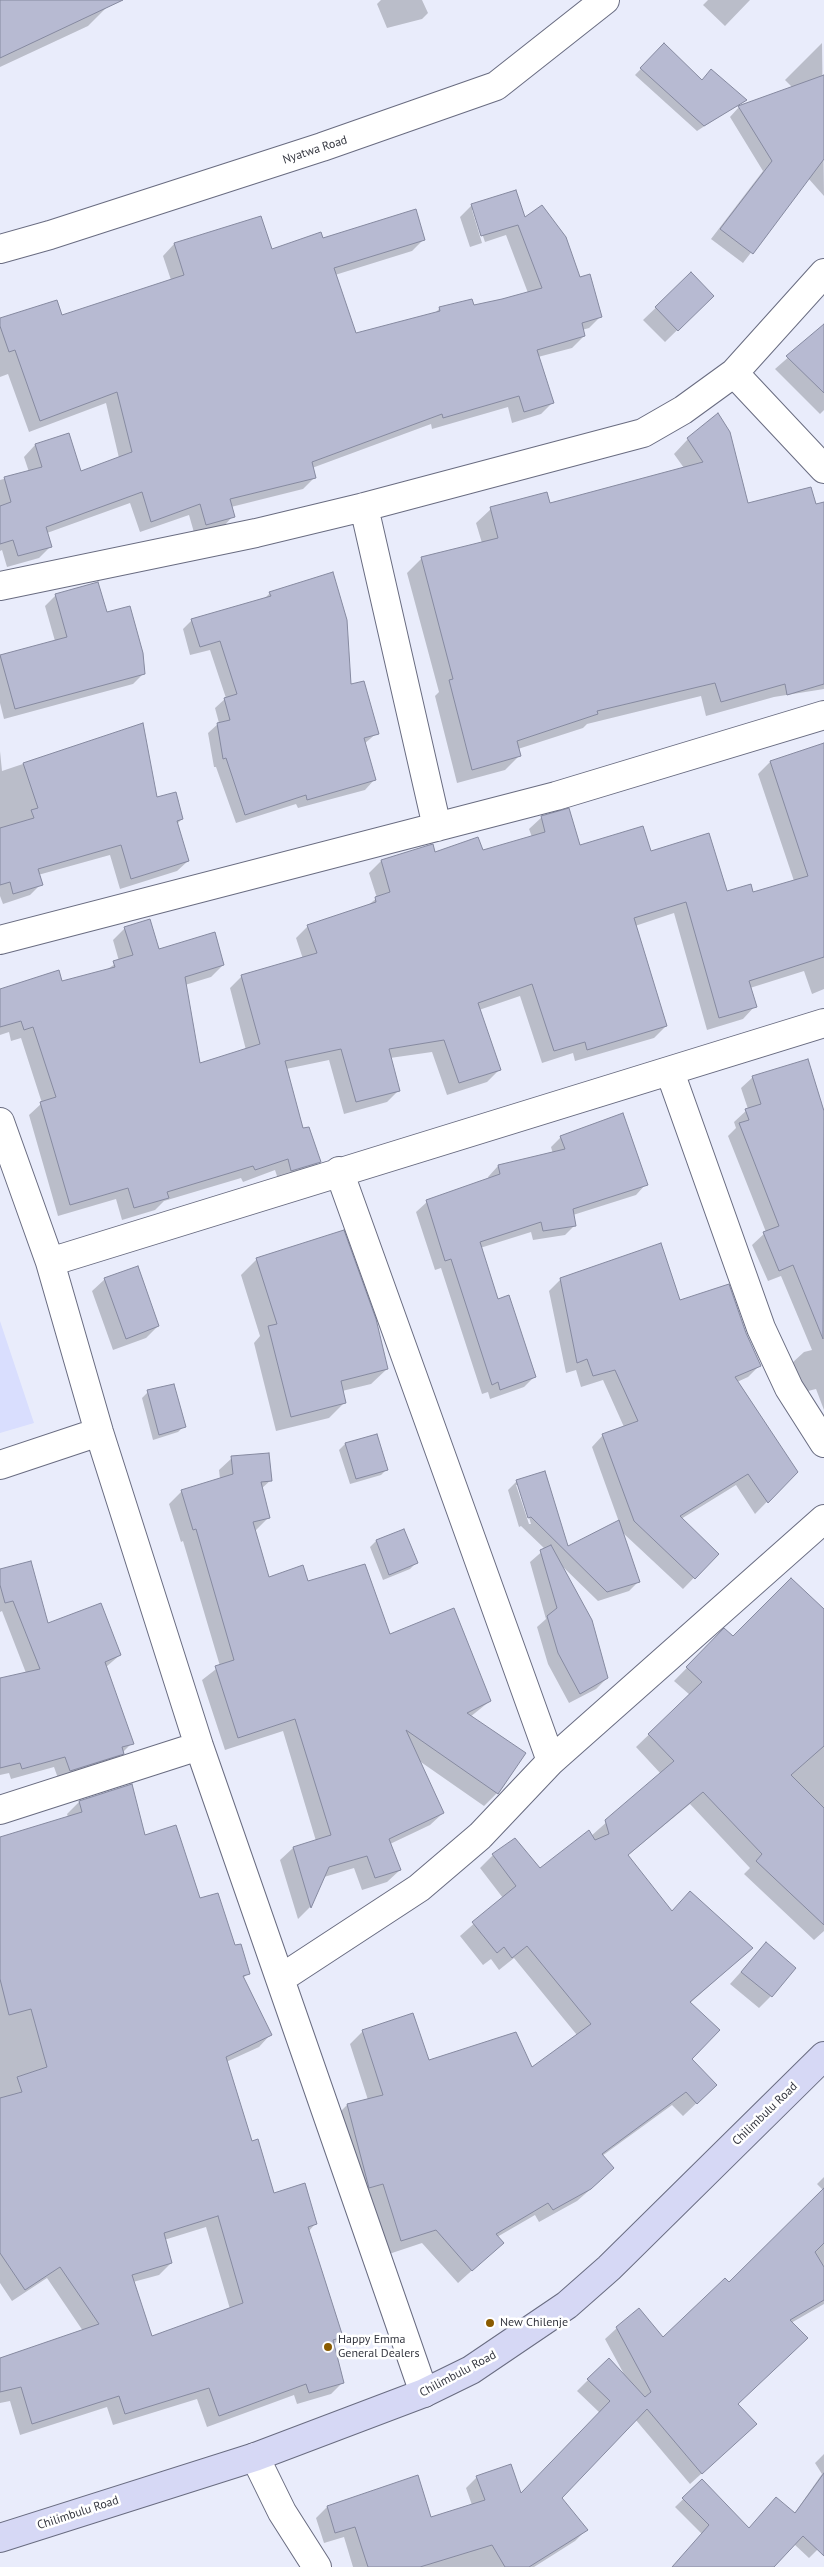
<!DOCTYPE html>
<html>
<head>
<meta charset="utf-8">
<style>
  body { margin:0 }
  canvas { display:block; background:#e9ecfb }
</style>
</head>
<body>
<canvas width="824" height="2567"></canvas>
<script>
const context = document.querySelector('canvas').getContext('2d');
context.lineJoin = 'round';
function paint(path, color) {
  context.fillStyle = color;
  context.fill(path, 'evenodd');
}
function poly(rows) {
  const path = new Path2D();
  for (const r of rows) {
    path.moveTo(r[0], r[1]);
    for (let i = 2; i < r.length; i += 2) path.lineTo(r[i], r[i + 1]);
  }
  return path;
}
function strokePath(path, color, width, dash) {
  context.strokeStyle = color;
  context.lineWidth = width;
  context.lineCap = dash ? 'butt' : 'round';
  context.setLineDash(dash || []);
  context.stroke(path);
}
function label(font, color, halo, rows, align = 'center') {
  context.font = font + ' "PT Sans",sans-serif';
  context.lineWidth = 5;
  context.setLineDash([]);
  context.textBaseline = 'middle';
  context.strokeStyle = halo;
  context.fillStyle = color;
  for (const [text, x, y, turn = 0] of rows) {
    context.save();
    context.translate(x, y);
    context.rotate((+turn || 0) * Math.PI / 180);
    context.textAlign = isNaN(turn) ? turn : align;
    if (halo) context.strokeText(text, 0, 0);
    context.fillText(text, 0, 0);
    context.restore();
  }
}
const built = poly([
  [0,1321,34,1423,0,1433]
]);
const shadow = poly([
  [0,0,105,0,108,6,88,26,0,67],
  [381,0,422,0,428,13,422,19,387,28,377,4],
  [708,0,750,0,725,26,703,5],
  [822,43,824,196,808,178,743,263,711,239,763,171,730,117,739,107,793,88,785,80],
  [664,45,702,81,745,100,697,131,635,75],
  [472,205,524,219,580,278,601,316,589,328,582,330,584,336,572,348,538,357,552,403,541,414,512,423,508,407,432,429,431,424,312,468,315,477,303,489,231,507,233,516,222,528,195,536,189,515,140,532,130,503,47,533,51,546,39,558,7,567,2,550,0,551,0,480,29,472,24,457,35,445,68,435,80,472,119,458,106,403,29,432,8,374,0,377,0,320,61,317,171,280,163,256,174,244,260,218,272,250,322,239,424,239,412,251,335,275,355,334,434,314,440,308,473,306,528,293,506,235,470,247,460,217],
  [472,210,474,210,485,242,482,243],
  [691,274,712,296,665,342,643,320],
  [824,326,824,410,820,414,775,369],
  [688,439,747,504,815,506,824,503,824,689,774,697,706,716,701,696,587,724,583,728,518,749,520,755,505,770,457,783,435,696,439,692,407,573,421,559,482,543,476,523,491,509,549,504,684,468,674,454],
  [270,593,350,686,377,733,364,744,374,780,365,790,298,808,296,804,236,823,216,767,214,767,208,733,219,723,215,708,226,698,210,650,190,655,183,629,192,620,264,599],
  [56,595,106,614,144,673,133,684,4,719,0,703,0,657,55,641,45,606],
  [142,724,156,799,182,819,177,824,188,861,177,871,120,889,110,855,38,875,41,884,30,895,3,904,0,896,0,751,2,771],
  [824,745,824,989,812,994,804,971,750,988,755,1006,743,1019,707,1030,674,913,635,926,666,1026,654,1038,575,1061,573,1053,542,1063,520,996,479,1010,499,1070,487,1082,447,1095,432,1052,390,1058,399,1090,387,1102,344,1114,329,1060,286,1069,303,1130,319,1162,307,1174,279,1182,275,1170,243,1182,241,1178,164,1201,155,1210,122,1220,116,1199,58,1216,29,1115,42,1103,21,1038,11,1041,9,1032,0,1035,0,990,61,983,105,971,119,961,113,940,125,928,158,950,223,965,211,977,185,985,199,1065,246,1050,230,988,242,976,303,959,296,938,308,926,367,906,377,898,369,873,381,861,434,854,482,852,532,837,529,829,542,817,579,846,650,852,726,893,752,893,794,881,758,774,770,762],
  [807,1060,824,1115,824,1410,816,1389,800,1393,792,1363,804,1352,812,1350,781,1276,768,1281,752,1245,766,1232,728,1136,736,1128,734,1122,748,1109,741,1088,753,1077],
  [561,1137,646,1184,636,1195,573,1215,575,1225,565,1235,533,1240,531,1232,480,1248,497,1301,534,1377,524,1387,490,1399,488,1392,482,1394,441,1268,435,1270,416,1212,427,1202,489,1179,488,1177,498,1166,553,1154,551,1147],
  [257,1259,387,1369,371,1384,342,1391,345,1402,329,1418,276,1431,254,1343,260,1336,241,1275],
  [105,1279,158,1326,146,1338,113,1350,92,1291],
  [561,1279,679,1301,745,1334,760,1365,748,1377,737,1382,796,1472,755,1514,736,1485,681,1519,717,1554,683,1589,622,1532,638,1582,629,1591,598,1601,561,1565,607,1678,596,1689,569,1703,548,1664,537,1627,546,1619,530,1562,545,1549,521,1526,519,1527,508,1490,517,1481,568,1548,619,1522,592,1447,603,1435,624,1427,603,1380,581,1387,576,1370,566,1373,549,1291],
  [516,1485,519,1485,531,1524,529,1524],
  [148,1392,184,1426,178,1432,153,1440,142,1398],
  [377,1435,387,1469,381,1475,350,1484,339,1450,345,1444],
  [232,1458,271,1480,261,1489,268,1518,255,1531,269,1579,308,1582,490,1701,470,1717,497,1793,484,1806,418,1760,443,1813,430,1825,390,1844,400,1870,387,1882,362,1890,354,1868,324,1877,310,1907,298,1919,280,1860,293,1848,316,1841,283,1731,225,1750,202,1680,220,1666,183,1541,181,1542,169,1504,182,1491,220,1479,219,1470],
  [403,1531,416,1563,410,1569,383,1580,370,1547,376,1541],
  [0,1570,47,1625,120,1655,106,1667,132,1743,111,1764,59,1781,54,1767,11,1779,9,1773,0,1775,0,1679,26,1673,2,1611,0,1612],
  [824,1610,824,1931,814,1940,744,1874,750,1868,690,1804,627,1856,672,1912,752,1948,690,2003,691,2059,702,2098,683,2116,672,2105,602,2156,600,2181,577,2201,539,2222,535,2215,497,2237,489,2255,458,2283,422,2243,389,2254,334,2118,347,2105,368,2100,350,2044,363,2031,428,2062,531,2069,577,2035,514,1958,499,1970,491,1959,483,1965,460,1936,503,1898,480,1868,493,1855,540,1870,591,1836,661,1774,636,1747,690,1695,674,1681,724,1630,733,1638],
  [131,1786,144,1837,199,1900,234,1947,249,1973,243,1978,270,2035,259,2047,226,2062,251,2142,273,2195,316,2223,308,2232,342,2336,333,2345,343,2382,331,2394,297,2404,294,2395,207,2427,197,2399,113,2425,107,2407,20,2435,10,2401,0,2403,0,2358,83,2331,47,2278,12,2301,0,2283,0,1839,68,1817,67,1814,79,1802],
  [206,2227,230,2309,151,2337,133,2282,159,2275,171,2263,164,2240],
  [766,1944,771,1996,759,2008,730,1984],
  [824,2177,824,2304,791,2323,736,2404,744,2435,690,2484,635,2419,561,2498,586,2530,575,2541,534,2567,353,2567,344,2537,324,2543,316,2518,327,2507,431,2518,472,2505,466,2488,477,2477,521,2495,600,2413,577,2391,609,2359,625,2376,605,2339,617,2328,663,2339,729,2283,823,2190,817,2184],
  [824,2454,824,2543,809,2558,794,2544,772,2567,673,2567,702,2534,675,2507,702,2481,749,2529,794,2514,822,2474,815,2463]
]);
const building = poly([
  [0,0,123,0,0,58,0,0],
  [664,43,702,80,711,69,747,100,704,126,640,68,664,43],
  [824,75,824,159,753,254,720,229,772,161,738,106,824,75],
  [516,190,525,217,542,205,566,237,580,277,590,274,602,317,582,323,585,336,537,350,554,403,524,412,519,396,443,418,442,414,312,462,316,478,230,499,235,517,206,525,200,504,151,522,142,492,46,527,52,547,18,556,13,540,0,544,0,506,11,502,4,477,42,467,35,444,69,433,81,471,132,452,117,392,40,421,15,350,9,352,0,326,0,318,57,300,62,315,184,275,174,243,261,216,272,249,321,232,323,238,416,209,425,240,334,268,356,333,440,311,439,307,472,299,474,305,502,299,542,288,518,225,481,236,471,204,516,190],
  [691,272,714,296,678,331,655,307,691,272],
  [824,324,824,393,786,356,824,324],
  [718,413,730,432,748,503,811,487,816,504,824,502,824,684,787,695,785,684,721,702,715,683,597,711,598,714,517,741,521,756,472,770,449,680,453,679,421,557,498,538,490,507,547,492,550,503,703,462,687,438,718,413],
  [333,572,347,620,351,684,364,681,379,734,364,738,376,780,307,800,306,795,245,815,226,758,223,759,217,723,230,720,224,698,237,694,220,641,200,647,191,619,271,596,269,592,333,572],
  [98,582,107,612,130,606,143,653,145,674,15,709,0,655,67,637,55,594,98,582],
  [143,723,157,797,176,792,183,819,177,821,189,861,131,879,121,845,38,869,43,885,13,894,10,882,0,885,0,828,34,818,31,810,38,808,23,763,143,723],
  [824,743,824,957,749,981,757,1007,719,1018,686,902,634,918,667,1026,587,1050,585,1042,554,1051,532,984,478,1003,501,1070,459,1083,444,1040,389,1049,400,1091,356,1102,341,1049,285,1061,303,1128,309,1127,321,1162,291,1171,288,1159,255,1170,253,1166,167,1192,169,1198,134,1208,128,1188,70,1205,40,1102,56,1097,33,1027,24,1030,21,1021,0,1027,0,989,59,970,62,981,115,967,113,961,133,955,124,927,150,919,159,949,215,932,224,965,185,977,200,1063,260,1044,241,975,317,953,307,925,376,902,375,897,390,892,381,860,426,846,433,844,435,852,478,837,483,850,545,832,541,816,569,808,580,845,643,826,651,851,709,833,727,891,751,884,753,892,808,876,770,761,824,743],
  [808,1059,824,1111,823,1339,793,1265,779,1271,763,1232,779,1226,739,1123,749,1120,745,1109,761,1104,752,1076,808,1059],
  [623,1113,648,1185,573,1209,576,1226,543,1231,541,1222,480,1242,498,1299,509,1295,536,1377,500,1390,498,1382,492,1385,451,1259,445,1261,426,1200,500,1174,498,1165,565,1149,560,1136,623,1113],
  [344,1230,376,1319,388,1369,341,1381,346,1403,291,1417,268,1326,277,1324,256,1258,344,1230],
  [661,1243,680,1300,729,1284,746,1333,761,1366,735,1377,798,1472,768,1503,748,1474,680,1516,719,1554,695,1579,634,1521,602,1434,638,1421,615,1370,593,1376,587,1359,577,1363,560,1278,661,1243],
  [138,1266,159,1326,126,1339,104,1278,138,1266],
  [174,1384,186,1427,159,1435,147,1390,174,1384],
  [377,1434,388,1470,356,1479,345,1443,377,1434],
  [269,1453,272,1481,261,1482,270,1518,253,1522,269,1577,303,1565,308,1581,365,1564,390,1634,454,1608,491,1701,467,1713,526,1753,498,1794,406,1730,444,1813,389,1839,401,1870,375,1878,367,1856,329,1867,311,1908,293,1847,331,1835,295,1719,238,1738,215,1666,234,1660,196,1529,193,1530,181,1490,233,1474,231,1456,269,1453],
  [545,1471,568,1546,619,1520,640,1582,607,1592,531,1517,528,1518,516,1480,545,1471],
  [404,1529,418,1563,389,1575,376,1540,404,1529],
  [551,1545,592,1620,608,1678,580,1694,558,1653,547,1616,557,1608,540,1550,551,1545],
  [31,1561,48,1623,101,1603,121,1655,105,1662,134,1744,122,1747,124,1754,70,1771,65,1757,22,1769,20,1763,0,1768,0,1678,40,1669,13,1601,5,1603,0,1585,0,1569,31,1561],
  [791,1578,824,1609,824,1746,791,1775,824,1808,824,1925,756,1861,762,1854,703,1792,628,1855,672,1911,690,1891,753,1948,690,2002,720,2030,692,2059,717,2085,697,2104,686,2092,602,2154,614,2168,591,2189,553,2210,548,2203,496,2234,504,2243,472,2271,436,2230,401,2241,383,2184,369,2188,347,2104,383,2095,362,2030,413,2013,429,2060,516,2032,532,2067,591,2024,527,1946,512,1958,504,1947,497,1953,472,1922,516,1886,492,1854,515,1838,540,1868,589,1830,595,1840,609,1834,605,1820,674,1761,648,1734,702,1682,686,1667,724,1628,733,1636,791,1578],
  [132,1784,145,1835,176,1825,200,1898,218,1893,235,1945,241,1944,250,1974,243,1976,272,2035,226,2057,252,2141,258,2139,274,2193,305,2183,317,2224,308,2227,343,2337,333,2340,344,2383,309,2393,306,2384,219,2416,209,2388,125,2414,119,2396,32,2424,21,2387,0,2392,0,2358,99,2324,60,2267,25,2290,0,2253,0,2098,22,2092,17,2077,47,2067,31,2009,9,2015,0,1979,0,1837,82,1812,79,1801,132,1784],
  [218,2216,243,2303,152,2336,132,2275,172,2263,164,2233,218,2216],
  [766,1942,796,1968,772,1997,741,1972,766,1942],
  [824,2188,824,2243,815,2252,824,2267,824,2300,790,2320,808,2338,738,2404,757,2424,702,2474,647,2409,562,2498,588,2530,529,2567,505,2567,492,2545,420,2567,368,2567,355,2527,335,2533,327,2506,418,2475,431,2517,485,2500,476,2476,511,2464,521,2493,610,2401,587,2379,609,2358,645,2397,651,2392,616,2327,639,2308,663,2337,725,2278,729,2282,824,2188],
  [824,2473,824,2556,803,2536,774,2567,672,2567,709,2525,682,2498,702,2479,749,2528,776,2497,795,2513,824,2473]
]);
const street = poly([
  [0,249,50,235,322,147,496,86,605,0],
  [734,373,824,469],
  [364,507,437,827],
  [0,586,256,533,364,507,643,433,683,410,734,373,824,273],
  [0,940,556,796,824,715],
  [670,1072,761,1328,789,1388,824,1443],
  [0,1122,50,1262,99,1432,199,1746,424,2393],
  [339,1171,551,1761],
  [50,1262,824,1023],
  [0,1465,99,1432],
  [0,1810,199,1746],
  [280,1979,419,1888,480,1836,551,1761,824,1519],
  [255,2457,282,2512,317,2567]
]);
const secondary = poly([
  [0,2538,255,2457,424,2393,471,2370,567,2305,609,2268,824,2056]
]);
const markers = [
  [490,2323,5,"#8a5b00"],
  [328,2347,5,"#8a5b00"]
];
const streetNames = [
  ["Nyatwa Road",315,150,-18],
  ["Chilimbulu Road",765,2114,-44],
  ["Chilimbulu Road",458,2374,-28],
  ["Chilimbulu Road",78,2513,-18]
];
const poiNames = [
  ["New Chilenje",500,2323],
  ["Happy Emma",338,2340],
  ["General Dealers",338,2354]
];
paint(built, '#d9defe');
paint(shadow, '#0003');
paint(building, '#b7bad2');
strokePath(building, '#868aa0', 1);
strokePath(street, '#696c81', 30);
strokePath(secondary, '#696c81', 30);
strokePath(street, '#fff', 28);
strokePath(secondary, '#d6d8f5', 28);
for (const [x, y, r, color] of markers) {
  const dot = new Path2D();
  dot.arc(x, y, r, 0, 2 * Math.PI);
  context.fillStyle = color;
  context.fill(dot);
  strokePath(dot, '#fff', 2);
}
label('12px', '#353740', '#fff', streetNames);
label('12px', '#353740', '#fff', poiNames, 'left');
</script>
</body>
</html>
